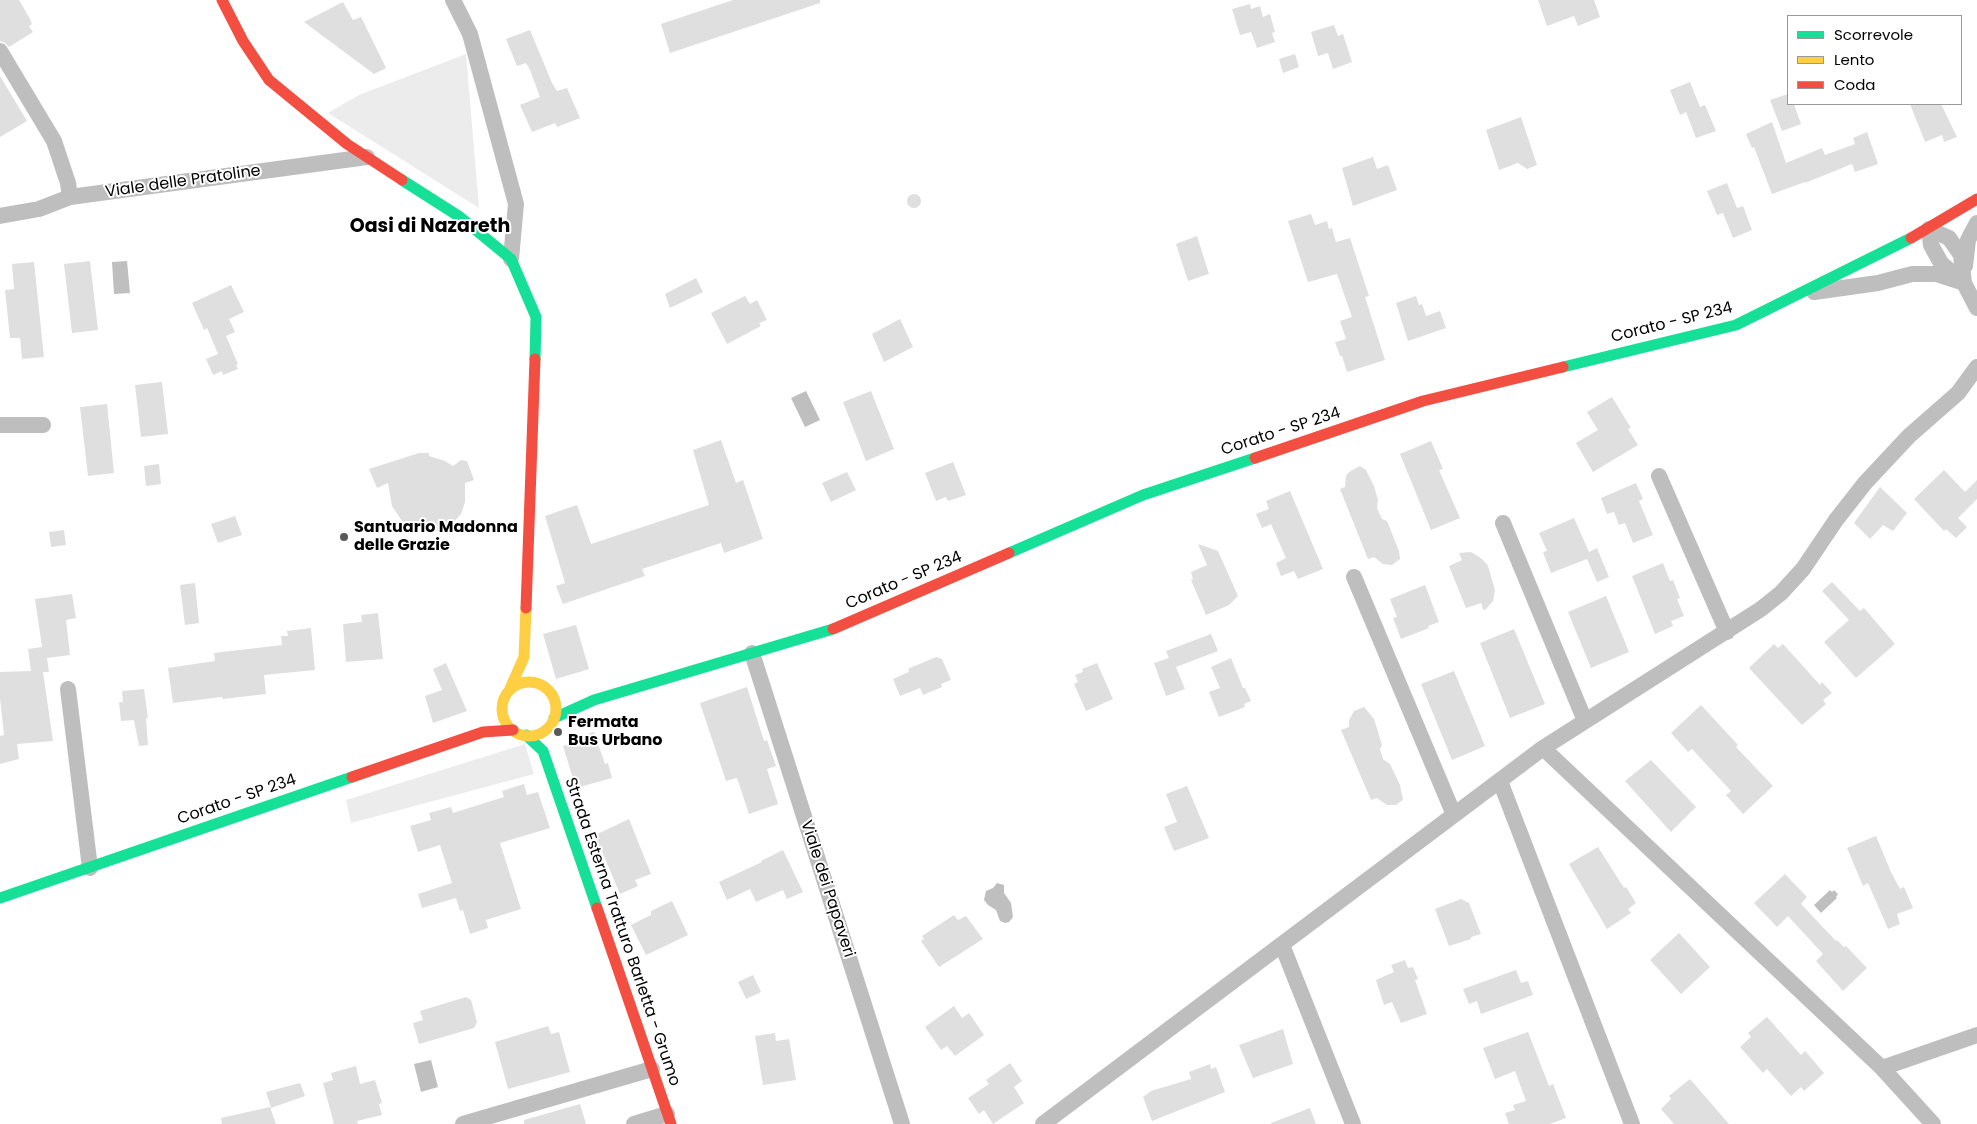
<!DOCTYPE html>
<html>
<head>
<meta charset="utf-8">
<style>
  body { margin:0 }
  #map { position:relative; width:1977px; height:1124px; overflow:hidden; background:#fff; font-family:Poppins,sans-serif }
  canvas { display:block }
  .legend { position:absolute; left:1787px; top:15px; width:175px; height:90px; box-sizing:border-box; background:#fff; border:1px solid #999; margin:0; padding:6px 9px; list-style:none; font-size:15px; color:#000 }
  .legend li { display:flex; align-items:center; gap:10px; height:25px }
  .legend b { width:25px; border:1px solid #999 }
</style>
</head>
<body>
<div id="map">
<canvas width="1977" height="1124"></canvas>
<ul class="legend">
<li><b style="height:6px;background:#16e098"></b>Scorrevole</li>
<li><b style="height:6px;background:#ffcf43"></b>Lento</li>
<li><b style="height:6px;background:#f24e42"></b>Coda</li>
</ul>
</div>
<script>
const context = document.querySelector('canvas').getContext('2d');
context.lineJoin = 'round';
function paint(path, color) {
  context.fillStyle = color;
  context.fill(path, 'evenodd');
}
function poly(rows) {
  const path = new Path2D();
  for (const r of rows) {
    if (r.length === 3) {
      path.moveTo(r[0] + r[2], r[1]);
      path.arc(r[0], r[1], r[2], 0, 2 * Math.PI);
      continue;
    }
    path.moveTo(r[0], r[1]);
    for (let i = 2; i < r.length; i += 2) path.lineTo(r[i], r[i + 1]);
  }
  return path;
}
function strokePath(path, color, width, dash) {
  context.strokeStyle = color;
  context.lineWidth = width;
  context.lineCap = dash ? 'butt' : 'round';
  context.setLineDash(dash || []);
  context.stroke(path);
}
function label(font, color, halo, rows, align = 'center') {
  context.font = font + ' Poppins,sans-serif';
  context.lineWidth = 4;
  context.setLineDash([]);
  context.textBaseline = 'middle';
  context.strokeStyle = halo;
  context.fillStyle = color;
  for (const [text, x, y, turn = 0] of rows) {
    context.save();
    context.translate(x, y);
    context.rotate((+turn || 0) * Math.PI / 180);
    context.textAlign = isNaN(turn) ? turn : align;
    if (halo) context.strokeText(text, 0, 0);
    context.fillText(text, 0, 0);
    context.restore();
  }
}
const green = poly([
  [466,54,479,208,328,113,359,95],
  [525,744,534,774,351,823,346,800]
]);
const water = poly([
  [127,261,130,293,114,294,112,262],
  [806,391,820,420,805,427,791,398],
  [997,883,1004,885,1004,893,1011,903,1013,917,1009,922,1005,923,1000,921,996,910,988,905,984,900,986,891,993,888],
  [1830,890,1832,892,1834,890,1838,894,1836,897,1837,898,1821,913,1814,905],
  [431,1060,438,1087,421,1092,414,1064]
]);
const building = poly([
  [0,0,19,0,30,19,32,24,29,26,33,32,9,47,5,43,0,41],
  [733,0,820,0,820,3,670,53,661,24],
  [1538,0,1594,0,1600,17,1578,26,1574,16,1547,26],
  [343,2,353,20,361,17,386,68,374,74,304,22],
  [1250,4,1251,9,1260,6,1263,17,1270,14,1275,32,1272,33,1275,42,1257,48,1251,32,1240,35,1232,9],
  [1334,25,1338,36,1343,34,1352,62,1333,69,1328,53,1318,56,1311,32],
  [530,30,552,83,557,91,567,88,580,118,557,127,555,123,532,132,520,105,540,97,530,70,526,63,517,66,506,39],
  [1295,54,1299,67,1283,73,1279,59],
  [0,76,27,121,0,137],
  [1690,82,1700,107,1705,105,1716,131,1696,138,1686,112,1680,115,1670,90],
  [1788,94,1788,104,1794,104,1801,124,1782,131,1770,100],
  [1910,104,1941,104,1957,137,1944,142,1942,135,1925,142],
  [1521,117,1537,165,1527,169,1518,163,1499,170,1486,130],
  [1772,122,1786,163,1822,148,1825,155,1855,144,1853,138,1867,132,1878,164,1855,172,1852,164,1805,183,1805,182,1772,194,1754,147,1752,148,1746,134],
  [1373,157,1377,169,1388,165,1397,190,1353,206,1342,168],
  [1727,183,1737,208,1743,206,1752,230,1733,238,1723,213,1717,215,1707,191],
  [914,201,7],
  [1311,214,1315,225,1327,221,1329,229,1332,228,1336,242,1350,238,1369,296,1365,297,1385,360,1347,372,1342,356,1340,356,1335,342,1346,339,1340,321,1352,317,1337,274,1308,282,1288,221],
  [1197,236,1209,274,1188,281,1176,244],
  [90,261,98,330,72,333,64,264],
  [34,262,44,357,22,359,20,338,10,338,5,290,14,289,12,264],
  [696,278,703,292,670,308,665,294],
  [231,285,244,312,229,319,235,332,226,336,238,364,236,365,238,369,223,375,222,371,213,375,206,359,218,354,207,328,204,330,192,303],
  [745,296,750,304,757,300,767,320,759,323,761,326,727,344,711,313],
  [1416,296,1419,305,1422,304,1426,316,1440,311,1446,328,1408,341,1396,303],
  [900,319,913,347,884,362,872,334],
  [162,382,168,434,141,437,135,385],
  [871,391,894,449,866,461,843,402],
  [1612,397,1631,428,1628,429,1638,445,1593,472,1576,443,1598,430,1587,412],
  [107,404,114,473,88,476,80,407],
  [721,440,736,483,743,480,763,539,724,553,721,543,642,569,645,576,563,604,556,586,565,583,545,516,577,505,591,544,709,505,693,450],
  [1431,441,1443,469,1439,470,1460,518,1431,530,1400,454],
  [419,453,429,453,429,456,445,461,453,466,461,460,467,461,474,480,465,483,465,502,461,514,452,524,437,531,420,531,412,528,402,521,392,506,388,483,377,488,369,469],
  [953,462,966,495,948,501,946,497,936,501,925,473],
  [159,464,161,484,146,486,144,466],
  [1360,466,1366,470,1374,486,1378,500,1377,508,1382,519,1387,521,1399,551,1400,559,1392,565,1383,564,1374,557,1368,559,1340,489,1345,487,1346,476,1349,472],
  [1944,470,1965,492,1977,480,1977,499,1958,518,1967,527,1956,538,1946,529,1944,531,1914,499],
  [847,472,856,490,831,502,822,483],
  [1636,483,1643,499,1639,501,1653,535,1633,543,1625,523,1619,525,1614,512,1607,514,1601,498],
  [1880,487,1907,513,1893,531,1883,525,1870,539,1854,523],
  [1290,491,1323,569,1298,579,1294,571,1281,576,1276,563,1286,558,1271,524,1262,528,1256,514,1269,509,1266,501],
  [235,516,242,535,218,543,211,524],
  [1574,518,1589,552,1597,548,1609,577,1597,582,1587,559,1551,573,1543,552,1547,551,1539,533],
  [64,530,66,545,51,547,49,532],
  [1198,544,1218,551,1238,596,1229,605,1206,615,1191,580,1193,579,1191,572,1207,565],
  [1471,552,1482,559,1488,566,1495,590,1493,601,1484,611,1481,603,1466,608,1449,566,1462,560,1459,553],
  [1663,563,1670,581,1673,580,1680,598,1677,599,1684,616,1671,621,1673,626,1655,634,1632,576],
  [1832,582,1860,611,1864,608,1895,644,1856,678,1824,642,1849,620,1822,591],
  [195,583,199,623,185,625,180,585],
  [1425,585,1439,622,1428,626,1429,628,1401,639,1393,618,1397,617,1390,599],
  [72,594,76,618,66,620,70,655,47,658,49,672,43,672,53,741,17,744,19,759,0,764,0,736,4,735,0,698,0,672,31,671,28,649,42,647,35,599],
  [1606,596,1629,652,1591,668,1568,612],
  [378,613,383,659,346,662,343,624,362,622,361,615],
  [576,625,589,669,556,679,543,634],
  [311,628,315,670,264,675,266,694,223,699,222,697,173,703,168,668,215,661,214,653,282,645,281,636,288,636,287,631],
  [1514,629,1545,704,1510,718,1480,643],
  [1211,634,1218,651,1176,667,1185,689,1166,696,1154,663,1169,658,1166,651],
  [1774,644,1778,648,1783,644,1820,685,1822,682,1832,693,1823,700,1826,704,1802,725,1749,668],
  [936,657,942,659,951,680,941,684,942,687,923,695,920,688,900,696,893,679,909,672,908,669],
  [1231,658,1243,688,1245,688,1251,701,1244,704,1245,707,1219,717,1209,692,1220,688,1211,667],
  [446,663,467,711,433,723,425,696,442,690,433,669],
  [1097,663,1113,699,1086,711,1074,684,1078,682,1075,675,1083,672,1082,669],
  [1454,671,1485,746,1452,760,1421,684],
  [747,687,764,741,767,740,776,766,767,769,778,804,749,814,737,778,726,781,700,703],
  [144,689,148,718,146,718,148,745,139,746,134,720,121,721,119,702,123,702,122,691],
  [1701,705,1738,745,1736,747,1773,786,1743,814,1726,795,1731,791,1692,749,1688,752,1671,733],
  [1364,707,1374,719,1382,745,1380,749,1383,759,1390,764,1400,785,1403,800,1396,805,1387,805,1377,798,1371,800,1341,730,1349,727,1349,720,1354,711],
  [594,732,605,764,608,763,612,778,576,788,563,746,570,744,568,740],
  [1651,760,1696,807,1671,832,1625,781],
  [524,784,527,795,538,792,550,828,500,843,521,909,486,920,488,928,470,934,463,910,460,911,456,898,422,908,418,894,452,883,440,845,418,852,410,826,431,820,429,813,451,807,453,813,504,797,502,791],
  [1187,786,1209,838,1174,851,1164,827,1177,822,1166,794],
  [629,819,651,874,635,880,638,886,620,894,595,835],
  [1876,836,1891,872,1900,889,1904,887,1913,908,1897,914,1900,924,1888,929,1868,883,1863,886,1847,848],
  [1598,847,1624,888,1626,887,1636,903,1628,909,1631,913,1607,929,1569,864],
  [783,850,803,892,787,899,783,890,756,902,750,889,727,900,719,882,762,862,761,861],
  [1785,874,1807,897,1801,904,1836,941,1837,940,1844,947,1846,946,1867,968,1843,991,1816,961,1823,954,1788,916,1777,927,1754,903],
  [1461,899,1469,903,1481,934,1471,937,1471,939,1449,946,1435,909],
  [672,901,688,935,646,955,631,925,651,915,651,911],
  [954,915,958,920,966,916,983,939,939,967,921,941,924,939,922,936],
  [1679,933,1710,967,1681,994,1650,960],
  [1405,960,1408,968,1413,967,1418,979,1415,980,1427,1014,1401,1023,1392,1002,1384,1005,1376,980,1394,972,1391,965],
  [1516,970,1521,983,1528,981,1533,995,1481,1014,1477,1001,1469,1004,1463,989],
  [753,975,761,992,746,999,738,982],
  [466,997,471,1000,477,1022,474,1028,419,1044,413,1023,423,1020,420,1011],
  [954,1006,962,1018,969,1013,984,1035,955,1056,947,1046,941,1050,925,1027],
  [1767,1017,1801,1055,1805,1051,1824,1073,1804,1091,1801,1087,1791,1096,1767,1069,1763,1073,1740,1047,1751,1037,1748,1033],
  [548,1026,551,1034,559,1032,570,1072,508,1089,495,1042],
  [1283,1029,1293,1064,1253,1078,1239,1045],
  [1528,1032,1549,1086,1553,1084,1566,1118,1550,1124,1509,1124,1505,1113,1515,1110,1513,1105,1526,1101,1515,1071,1495,1079,1483,1048],
  [775,1033,776,1041,789,1039,796,1080,763,1085,755,1036],
  [1010,1063,1022,1081,1014,1087,1024,1103,993,1124,984,1110,979,1114,968,1098,989,1084,986,1080],
  [1210,1064,1211,1069,1216,1067,1225,1092,1152,1121,1143,1097,1151,1091,1191,1079,1189,1072],
  [356,1066,360,1084,375,1080,382,1103,379,1104,382,1115,357,1121,358,1124,334,1124,323,1083,333,1080,331,1073],
  [1690,1079,1729,1124,1674,1124,1661,1109,1671,1099,1669,1096],
  [300,1083,305,1096,271,1108,266,1092],
  [580,1104,586,1124,524,1124,524,1120],
  [270,1107,276,1124,222,1124,221,1118],
  [1310,1108,1316,1124,1271,1124,1271,1123]
]);
const street = poly([
  [453,0,470,34,516,204,511,259],
  [0,51,54,141,68,183,70,197],
  [0,216,39,209,70,197,367,157],
  [1929,229,1931,245,1941,263,1964,283,1977,308],
  [1929,229,1949,238,1961,255,1964,283],
  [1965,266,1968,240,1977,223],
  [1814,292,1878,283,1912,274,1936,274,1964,283],
  [0,425,43,425],
  [1659,476,1727,632],
  [1503,523,1585,721],
  [1354,577,1454,815],
  [752,653,902,1124],
  [68,689,90,868],
  [1543,748,1882,1068,1933,1124],
  [1500,781,1632,1124],
  [1282,945,1353,1124],
  [1882,1068,1977,1035],
  [463,1124,652,1069],
  [634,1124,667,1114],
  [1043,1124,1543,748,1761,609,1781,593,1803,569,1836,520,1865,483,1909,436,1958,393,1977,367]
]);
const fast = poly([
  [402,180,460,217,511,259,536,317,535,359],
  [1563,367,1736,325,1911,238],
  [1009,553,1143,495,1255,458],
  [554,718,594,700,833,629],
  [526,735,543,751,597,908],
  [0,898,352,777]
]);
const slow = poly([
  [529,709,27],
  [509,691,524,657,526,608]
]);
const jam = poly([
  [222,0,243,41,269,80,347,144,402,180],
  [1911,238,1977,199],
  [1255,458,1423,401,1563,367],
  [526,608,535,359],
  [833,629,1009,553],
  [352,777,483,732,513,730],
  [597,908,671,1124]
]);
const markers = [
  [344,537,5,"#595959"],
  [558,732,5,"#595959"]
];
const streetNames = [
  ["Viale delle Pratoline",183,182,-8],
  ["Corato - SP 234",1672,323,-14],
  ["Corato - SP 234",1281,432,-18],
  ["Corato - SP 234",904,581,-23],
  ["Corato - SP 234",237,800,-19],
  ["Viale dei Papaveri",827,889,72],
  ["Strada Esterna Tratturo Barletta - Grumo",622,932,71]
];
const poiNames = [
  ["Santuario Madonna",354,528],
  ["delle Grazie",354,546],
  ["Fermata",568,723],
  ["Bus Urbano",568,741]
];
const quarterNames = [
  ["Oasi di Nazareth",430,227]
];
paint(green, '#ececec');
paint(water, '#bfbfbf');
paint(building, '#dfdfdf');
strokePath(street, '#bebebe', 16);
strokePath(fast, '#16e098', 11);
strokePath(slow, '#ffcf43', 11);
strokePath(jam, '#f24e42', 11);
for (const [x, y, r, color] of markers) {
  const dot = new Path2D();
  dot.arc(x, y, r, 0, 2 * Math.PI);
  context.fillStyle = color;
  context.fill(dot);
  strokePath(dot, '#fff', 2);
}
label('16px', '#000', '#fff', streetNames);
label('bold 16px', '#000', '#fff', poiNames, 'left');
label('bold 19px', '#000', '#fff', quarterNames);
</script>
</body>
</html>
